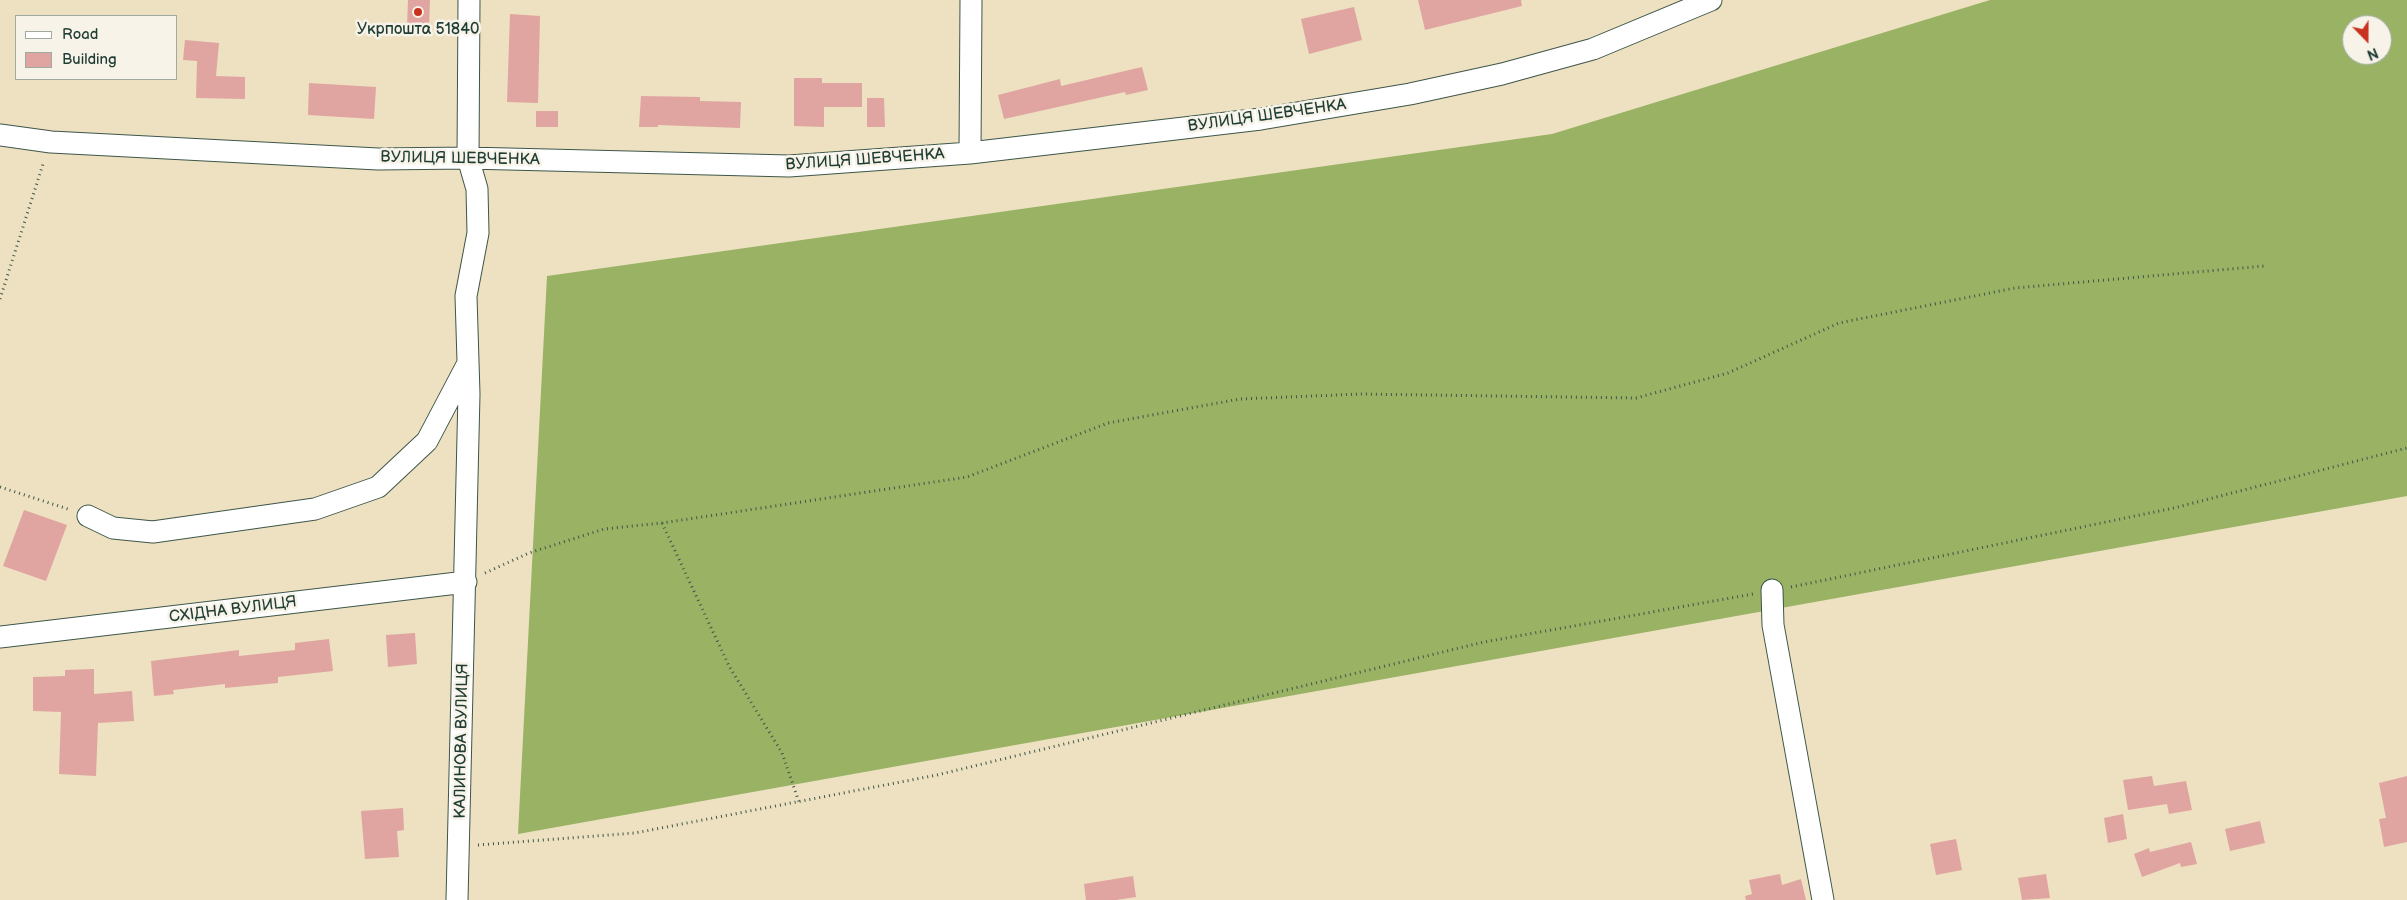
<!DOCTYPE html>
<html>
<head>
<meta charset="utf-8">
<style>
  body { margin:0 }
  #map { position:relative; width:2407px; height:900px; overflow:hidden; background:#ede1c1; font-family:"Balsamiq Sans",sans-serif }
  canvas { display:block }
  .legend { position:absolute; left:15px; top:15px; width:162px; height:65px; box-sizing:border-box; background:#f7f3e8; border:1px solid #a1aaa0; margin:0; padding:6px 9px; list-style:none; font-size:15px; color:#1f3d34 }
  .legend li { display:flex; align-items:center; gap:10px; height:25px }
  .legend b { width:25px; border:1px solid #a1aaa0 }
  .north { position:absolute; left:2342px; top:15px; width:50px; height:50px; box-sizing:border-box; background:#f7f3e8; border:1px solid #a1aaa0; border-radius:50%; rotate:158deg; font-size:14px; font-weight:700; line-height:20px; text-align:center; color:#1f3d34 }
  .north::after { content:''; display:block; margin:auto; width:18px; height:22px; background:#c8321e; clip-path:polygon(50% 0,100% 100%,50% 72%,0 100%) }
</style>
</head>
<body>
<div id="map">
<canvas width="2407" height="900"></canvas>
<ul class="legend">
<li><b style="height:6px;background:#fff"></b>Road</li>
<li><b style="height:14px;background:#e0a5a0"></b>Building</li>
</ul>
<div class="north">N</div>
</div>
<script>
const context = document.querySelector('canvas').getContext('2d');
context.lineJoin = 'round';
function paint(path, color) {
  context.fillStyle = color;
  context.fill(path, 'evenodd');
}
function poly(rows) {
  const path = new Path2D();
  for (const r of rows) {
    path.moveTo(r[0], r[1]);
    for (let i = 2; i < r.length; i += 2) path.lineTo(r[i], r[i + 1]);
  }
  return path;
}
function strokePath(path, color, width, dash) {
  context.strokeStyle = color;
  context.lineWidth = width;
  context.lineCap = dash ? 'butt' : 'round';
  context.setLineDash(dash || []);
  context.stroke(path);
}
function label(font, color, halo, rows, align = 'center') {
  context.font = font + ' "Balsamiq Sans",sans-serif';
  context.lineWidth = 5;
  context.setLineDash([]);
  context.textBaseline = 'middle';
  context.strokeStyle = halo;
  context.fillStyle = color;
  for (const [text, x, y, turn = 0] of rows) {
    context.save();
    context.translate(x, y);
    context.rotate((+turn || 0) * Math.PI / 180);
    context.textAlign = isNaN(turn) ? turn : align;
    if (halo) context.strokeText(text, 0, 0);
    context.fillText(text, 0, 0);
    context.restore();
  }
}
const forest = poly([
  [1990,0,2407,0,2407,496,518,834,547,276,1552,134],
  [2352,25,2382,25,2382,55,2352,55]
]);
const building = poly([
  [408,0,430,0,429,27,407,26],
  [1418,0,1521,0,1522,6,1425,30],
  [1354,7,1362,40,1309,54,1301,19],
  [510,14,540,16,538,103,507,102],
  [185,40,219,43,216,76,245,77,245,99,196,98,197,61,183,60],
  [1142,67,1148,90,1126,95,1125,92,1004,119,998,95,1060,79,1061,86],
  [794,78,822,78,822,83,862,83,862,107,824,107,824,127,794,126],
  [309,83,376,87,374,119,308,115],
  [641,96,700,97,700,101,741,102,740,128,658,125,658,127,639,127],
  [867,98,884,98,885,127,867,127],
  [536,111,558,111,558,127,536,127],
  [24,510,67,525,46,581,3,566],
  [415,633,417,664,388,667,386,635],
  [329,639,333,671,278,677,278,683,225,688,225,684,173,690,174,694,154,696,151,661,239,650,239,656,295,650,295,643],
  [94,669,94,694,132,691,134,721,98,723,96,776,59,774,61,712,33,711,33,677,65,676,65,670],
  [2152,776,2154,786,2186,781,2192,810,2169,814,2167,804,2128,810,2123,780],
  [2407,776,2407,842,2384,847,2379,819,2386,818,2379,783],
  [403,808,404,830,397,831,399,857,365,859,361,811],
  [2123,814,2127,839,2108,843,2104,818],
  [2260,821,2265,843,2230,851,2225,829],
  [1956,839,1962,870,1936,875,1930,844],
  [2191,842,2197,864,2181,867,2180,863,2142,877,2134,854,2149,848,2150,852],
  [1780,874,1782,885,1801,879,1806,900,1746,900,1745,896,1752,894,1749,880],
  [2046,874,2050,898,2022,900,2018,878],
  [1133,876,1136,897,1116,900,1086,900,1084,884]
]);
const path = poly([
  [0,299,44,161],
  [0,487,71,510],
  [662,523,729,666,782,753,799,802],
  [485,573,529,553,604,529,662,523,967,477,1108,423,1240,399,1360,394,1636,398,1728,373,1839,323,2015,288,2264,266],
  [1791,587,2174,508,2407,448],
  [478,845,635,833,937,775,1484,642,1753,594]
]);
const minor = poly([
  [0,135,51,142,378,159,468,158,789,166,970,153,1261,119,1410,94,1502,74,1593,49,1711,0],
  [970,153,971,0],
  [88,516,113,528,153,532,315,509,378,487,427,441,467,365],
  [1772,590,1773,625,1823,900],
  [0,637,466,582],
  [457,900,469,394,466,296,478,233,477,189,468,158,469,0]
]);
const markers = [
  [418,12,5,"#c8321e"]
];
const poiNames = [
  ["Укрпошта 51840",418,30]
];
const streetNames = [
  ["ВУЛИЦЯ ШЕВЧЕНКА",1267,116,-8],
  ["ВУЛИЦЯ ШЕВЧЕНКА",460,159,1],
  ["ВУЛИЦЯ ШЕВЧЕНКА",865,160,-4],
  ["СХІДНА ВУЛИЦЯ",233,610,-7],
  ["КАЛИНОВА ВУЛИЦЯ",462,741,-89]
];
paint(forest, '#99b264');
paint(building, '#e0a5a0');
strokePath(minor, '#3e5649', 23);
strokePath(path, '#3e5649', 3, [1, 4]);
strokePath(minor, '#fff', 21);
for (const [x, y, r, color] of markers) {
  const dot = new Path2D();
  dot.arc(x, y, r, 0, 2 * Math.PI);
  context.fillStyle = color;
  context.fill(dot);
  strokePath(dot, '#f7f3e8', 2);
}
label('16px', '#1f3d34', '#f7f3e8', poiNames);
label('16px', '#1f3d34', '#f7f3e8', streetNames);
</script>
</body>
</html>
